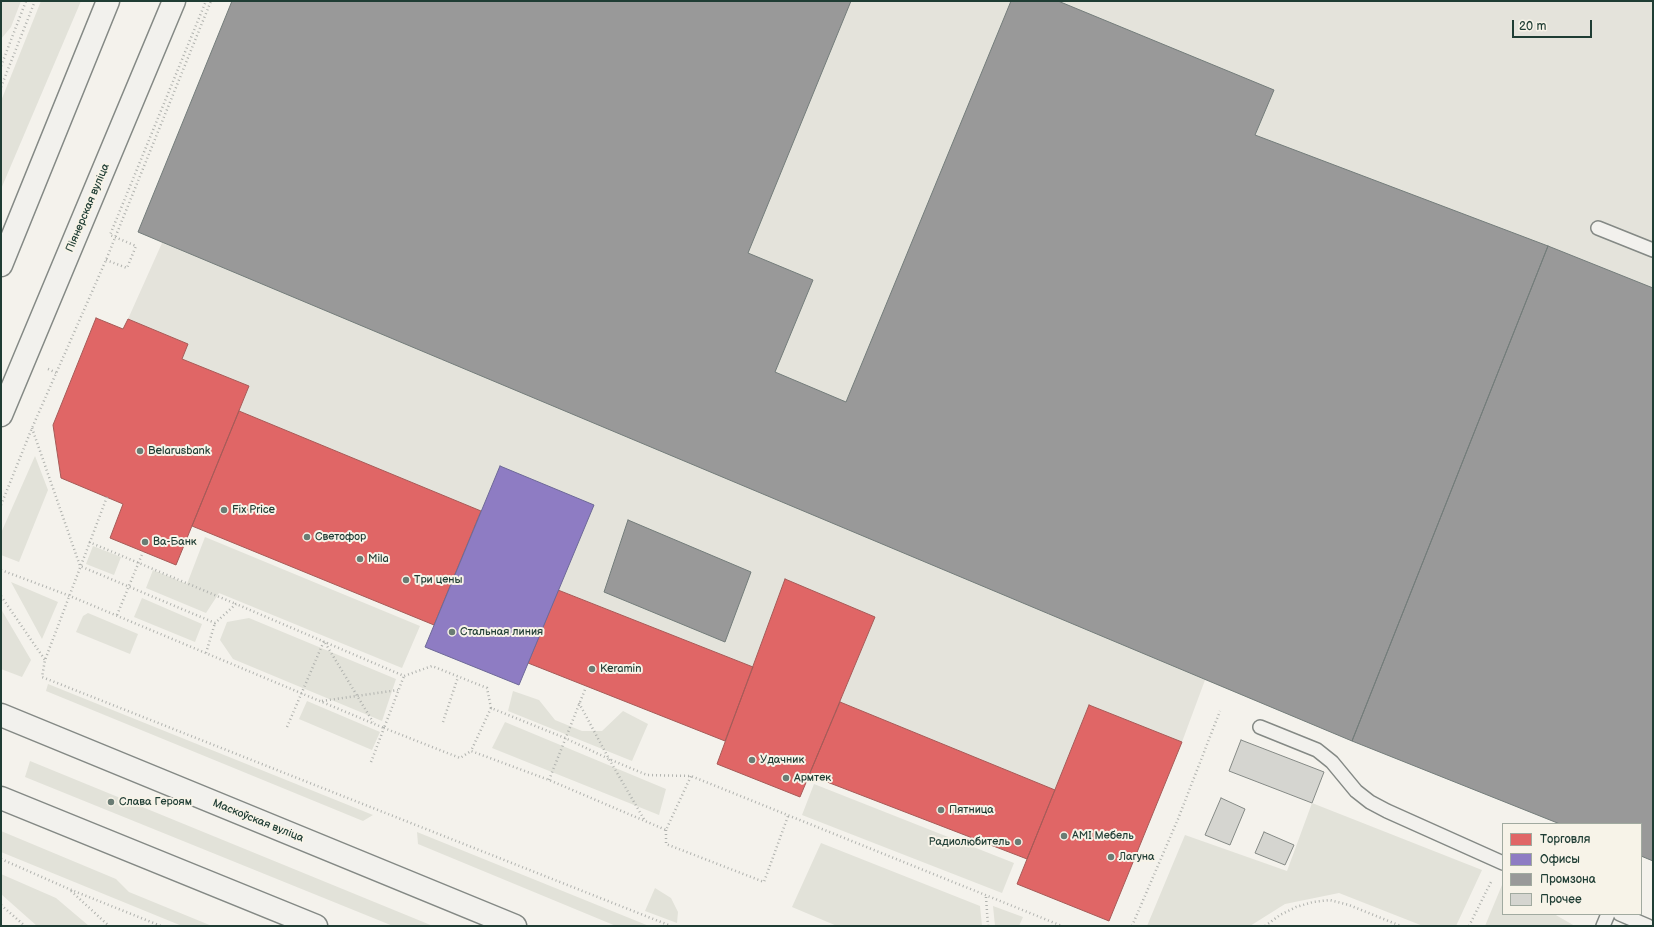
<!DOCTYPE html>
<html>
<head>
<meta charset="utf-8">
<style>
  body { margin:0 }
  #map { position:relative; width:1654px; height:927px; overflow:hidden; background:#f4f2ec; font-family:"Balsamiq Sans",sans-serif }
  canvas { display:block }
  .frame { position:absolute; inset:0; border:2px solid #1f3d34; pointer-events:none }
  .legend { position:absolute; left:1502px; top:823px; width:140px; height:92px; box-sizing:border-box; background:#f7f3e8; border:1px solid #a1aaa0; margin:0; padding:5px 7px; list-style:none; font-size:12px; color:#1f3d34 }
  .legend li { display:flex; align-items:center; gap:8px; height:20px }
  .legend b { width:20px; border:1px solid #a1aaa0 }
  .scale { position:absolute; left:1512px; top:20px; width:80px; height:18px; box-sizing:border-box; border:2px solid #1f3d34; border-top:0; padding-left:5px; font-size:12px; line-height:14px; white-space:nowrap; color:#1f3d34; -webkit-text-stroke:3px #f7f3e8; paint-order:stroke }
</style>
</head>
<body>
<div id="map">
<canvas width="1654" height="927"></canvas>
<div class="frame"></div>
<ul class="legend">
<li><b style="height:11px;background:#e06666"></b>Торговля</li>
<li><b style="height:11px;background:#8e7cc3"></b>Офисы</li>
<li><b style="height:11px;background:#999"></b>Промзона</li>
<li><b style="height:11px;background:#d5d5d0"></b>Прочее</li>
</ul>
<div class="scale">20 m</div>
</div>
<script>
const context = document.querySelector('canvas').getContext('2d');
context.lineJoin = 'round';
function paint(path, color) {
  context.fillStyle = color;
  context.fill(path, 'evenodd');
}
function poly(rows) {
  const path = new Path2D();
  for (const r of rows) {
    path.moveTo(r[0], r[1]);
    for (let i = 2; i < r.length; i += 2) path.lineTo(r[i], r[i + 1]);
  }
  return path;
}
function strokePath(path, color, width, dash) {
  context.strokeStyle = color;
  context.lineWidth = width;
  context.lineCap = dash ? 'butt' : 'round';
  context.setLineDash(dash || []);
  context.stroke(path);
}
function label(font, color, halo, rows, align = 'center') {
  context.font = font + ' "Balsamiq Sans",sans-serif';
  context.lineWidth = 4;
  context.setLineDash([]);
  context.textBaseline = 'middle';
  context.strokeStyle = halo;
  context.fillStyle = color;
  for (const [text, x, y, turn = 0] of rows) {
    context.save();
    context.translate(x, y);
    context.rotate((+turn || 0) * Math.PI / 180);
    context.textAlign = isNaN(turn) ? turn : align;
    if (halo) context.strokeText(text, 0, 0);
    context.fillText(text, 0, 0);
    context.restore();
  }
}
const built = poly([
  [1,1,21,1,11,27,1,39],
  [232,1,1653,1,1653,861,1641,856,1641,824,1560,824,1352,741,1205,680,1182,742,1089,705,1055,790,840,702,875,617,786,580,753,667,559,590,519,685,425,647,481,511,239,411,249,386,182,359,188,344,128,319,162,243,138,232]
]);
const green = poly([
  [41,1,81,1,1,189,1,101],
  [35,456,48,490,19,562,1,555,1,533],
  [205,537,420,626,402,668,219,593,206,613,146,588,153,570,187,584],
  [93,546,121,557,114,575,86,564],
  [11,582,58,602,42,639],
  [142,598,202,624,195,642,134,617],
  [1,609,31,660,22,677,1,669],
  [88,613,138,634,130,654,76,632,83,616],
  [249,618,396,679,382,721,233,659,220,640,227,622],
  [48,684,373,815,363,821,46,691],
  [513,691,539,700,555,720,582,731,602,731,623,711,648,724,632,761,508,711],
  [307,701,380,732,372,750,299,719],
  [505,722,666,789,659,815,492,748],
  [30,761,433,926,393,926,25,777],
  [814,784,1014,863,1002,893,802,815],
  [1312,803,1482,870,1456,926,1423,926,1339,893,1285,904,1250,926,1147,926,1185,835,1287,871],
  [1,831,116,879,129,892,212,926,182,926,1,852],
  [417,832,649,926,616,926,418,844],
  [821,843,980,906,982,926,837,926,792,907],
  [1,874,56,898,89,926,37,926,1,894],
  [1502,885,1503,914,1554,914,1575,926,1485,926],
  [655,888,671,898,678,912,677,923,645,911],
  [993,906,1023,917,1019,926,995,926]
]);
const shops = poly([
  [96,318,123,329,128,319,188,344,182,359,249,386,176,565,110,538,123,504,61,478,53,425,96,318],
  [239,411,481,511,434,625,192,526,239,411],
  [785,579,875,617,800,797,717,764,785,579],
  [558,590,753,667,725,741,528,663,558,590],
  [840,702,1055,790,1027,859,809,775,840,702],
  [1089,705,1182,742,1109,921,1017,884,1089,705]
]);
const offices = poly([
  [500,466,594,505,519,685,425,647,500,466]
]);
const industry = poly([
  [232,1,851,1,748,253,813,280,775,372,846,402,1011,1,1058,1,1274,90,1255,135,1548,246,1352,741,138,232,232,1],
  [1548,246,1653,288,1653,861,1641,856,1641,824,1560,824,1352,741,1548,246],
  [628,520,751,572,725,642,604,592,628,520]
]);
const building = poly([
  [1241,740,1324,772,1312,803,1229,771,1241,740],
  [1221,798,1245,809,1230,845,1205,835,1221,798],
  [1264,832,1294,845,1285,865,1255,853,1264,832]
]);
const path = poly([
  [1,66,26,1],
  [1,87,35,1],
  [106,260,127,268,136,246,110,235,206,1],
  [48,369,57,373],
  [32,428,80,566,215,623,236,604,404,676,432,666,487,688,491,708,565,738,609,759,647,775,691,776,1062,926],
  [107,497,45,660,42,677,671,926],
  [1,505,32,428,106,260,211,1],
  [89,542,236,604],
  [1,570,70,596,384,728,404,676],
  [1,596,45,660],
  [117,615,143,552],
  [206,653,215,623],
  [322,701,398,690],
  [579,703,609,759,645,821],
  [491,708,471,751,549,780,666,830,691,776],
  [443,722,458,677],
  [287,727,324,641,373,722],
  [371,762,384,728,460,758,471,751],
  [549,780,586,687],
  [666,830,666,844,764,882,788,816],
  [1,859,69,889,161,926],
  [71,891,109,926],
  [986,897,988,926],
  [1,905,25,926],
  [1132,926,1178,819,1220,711],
  [1265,926,1280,915,1296,907,1313,902,1330,900,1349,905,1401,926],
  [1469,926,1492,880]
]);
const lane = poly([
  [1598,228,1653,250],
  [1260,727,1317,750,1332,762,1356,791,1370,802,1387,811,1503,863],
  [1620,914,1648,926],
  [1603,926,1608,914]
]);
const primary = poly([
  [1,265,108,1],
  [1,415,174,1],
  [1,715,515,926],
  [1,798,316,926]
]);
const markers = [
  [140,451,4,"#6a7c74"],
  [224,510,4,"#6a7c74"],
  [307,537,4,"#6a7c74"],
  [145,542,4,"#6a7c74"],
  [360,559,4,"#6a7c74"],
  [406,580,4,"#6a7c74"],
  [452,632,4,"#6a7c74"],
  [592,669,4,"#6a7c74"],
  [752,760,4,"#6a7c74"],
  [786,778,4,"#6a7c74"],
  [111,802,4,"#6a7c74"],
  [941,810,4,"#6a7c74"],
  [1064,836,4,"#6a7c74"],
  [1018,842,4,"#6a7c74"],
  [1111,857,4,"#6a7c74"]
];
const streetNames = [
  ["Піянерская вуліца",88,208,-67],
  ["Маскоўская вуліца",258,821,22]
];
const poiNames = [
  ["Belarusbank",148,451],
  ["Fix Price",232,510],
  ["Светофор",315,537],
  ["Ва-Банк",153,542],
  ["Mila",368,559],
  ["Три цены",414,580],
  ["Стальная линия",460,632],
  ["Keramin",600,669],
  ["Удачник",760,760],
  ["Армтек",794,778],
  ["Слава Героям",119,802],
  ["Пятница",949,810],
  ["AMI Мебель",1072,836],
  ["Радиолюбитель",1010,842,"right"],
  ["Лагуна",1119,857]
];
paint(built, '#e4e3db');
paint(green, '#e2e2d9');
paint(shops, '#e06666');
strokePath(shops, '#a65a57', 1);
paint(offices, '#8e7cc3');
strokePath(offices, '#6d6998', 1);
paint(industry, '#999');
strokePath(industry, '#747d7b', 1);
paint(building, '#d5d5d0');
strokePath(building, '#848985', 1);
strokePath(lane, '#848985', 16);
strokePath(primary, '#848985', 25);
strokePath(path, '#b0b2ae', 2.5, [1, 3]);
strokePath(lane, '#f2f1ed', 13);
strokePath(primary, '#f2f1ed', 22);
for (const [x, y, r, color] of markers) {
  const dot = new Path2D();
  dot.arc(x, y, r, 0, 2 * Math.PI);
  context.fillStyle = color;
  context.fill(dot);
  strokePath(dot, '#f7f3e8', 1.5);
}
label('11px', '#1f3d34', '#f7f3e8', streetNames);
label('11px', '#1f3d34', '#f7f3e8', poiNames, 'left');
</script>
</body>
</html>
